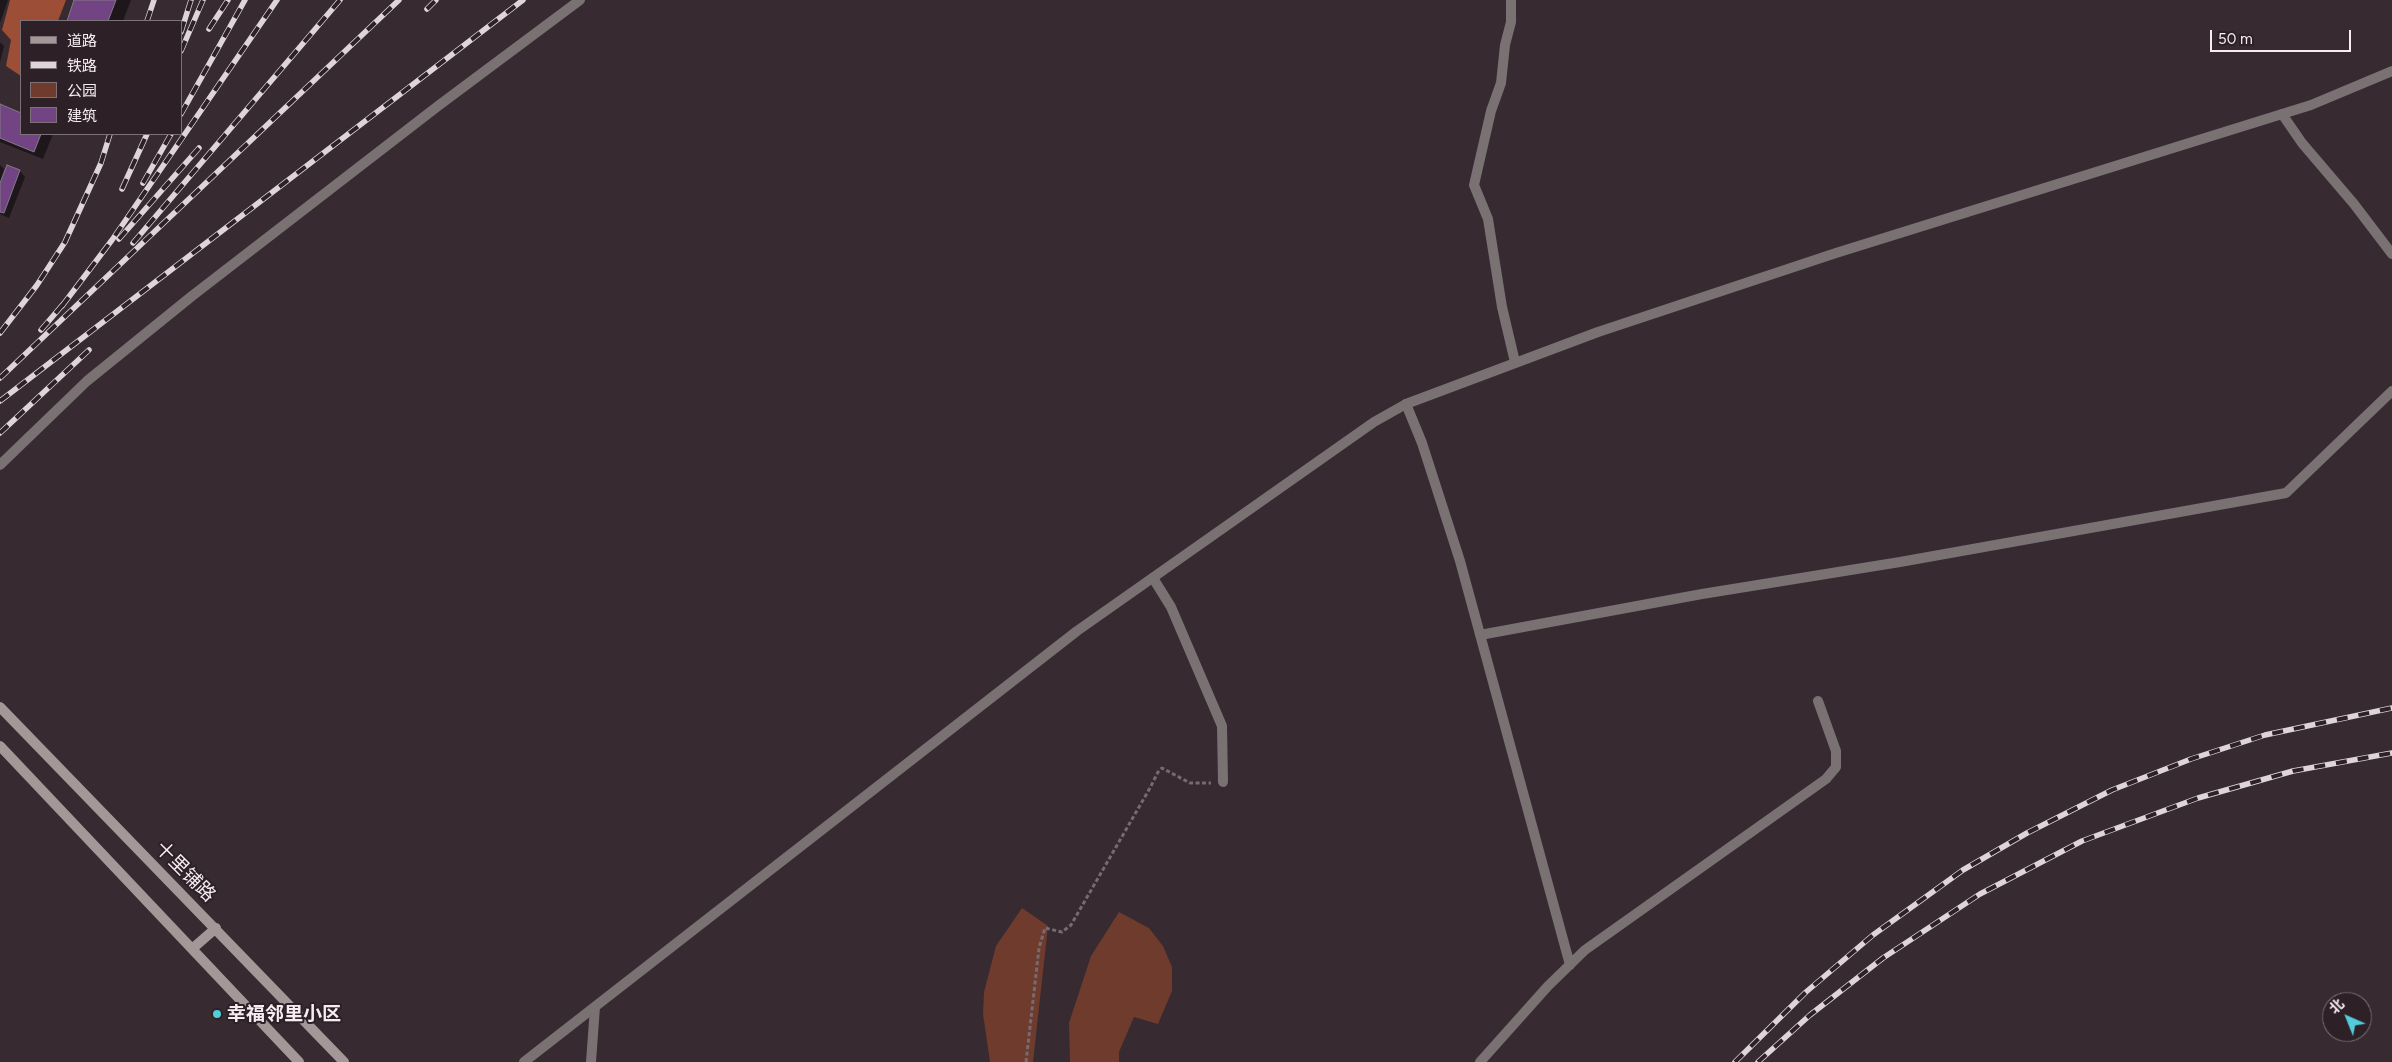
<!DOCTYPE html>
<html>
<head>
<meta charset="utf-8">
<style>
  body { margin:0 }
  #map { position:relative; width:2392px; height:1062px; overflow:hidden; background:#372a31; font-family:Figtree,"Noto Sans SC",sans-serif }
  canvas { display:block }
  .legend { position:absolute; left:20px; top:20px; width:162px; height:115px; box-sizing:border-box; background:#2d2027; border:1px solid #7d7278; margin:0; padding:6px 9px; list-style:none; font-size:15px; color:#f5edf1 }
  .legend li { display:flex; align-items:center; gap:10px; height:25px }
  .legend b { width:25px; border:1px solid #7d7278 }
  .north { position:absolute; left:2322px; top:992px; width:50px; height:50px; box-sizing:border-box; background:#2d2027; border:1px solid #7d7278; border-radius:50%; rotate:316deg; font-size:14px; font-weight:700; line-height:20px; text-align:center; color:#f5edf1 }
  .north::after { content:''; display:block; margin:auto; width:18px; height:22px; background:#53cbda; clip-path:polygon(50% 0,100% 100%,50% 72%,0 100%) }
  .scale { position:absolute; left:2210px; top:30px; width:141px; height:22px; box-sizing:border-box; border:2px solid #f5edf1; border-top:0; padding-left:6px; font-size:15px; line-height:18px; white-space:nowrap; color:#f5edf1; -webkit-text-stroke:4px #2d2027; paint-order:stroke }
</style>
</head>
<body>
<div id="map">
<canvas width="2392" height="1062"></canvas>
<ul class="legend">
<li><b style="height:6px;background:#a49798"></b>道路</li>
<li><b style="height:6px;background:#ded5d9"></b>铁路</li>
<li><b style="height:14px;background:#6e3b2c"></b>公园</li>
<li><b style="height:14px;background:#724484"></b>建筑</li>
</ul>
<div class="north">北</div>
<div class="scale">50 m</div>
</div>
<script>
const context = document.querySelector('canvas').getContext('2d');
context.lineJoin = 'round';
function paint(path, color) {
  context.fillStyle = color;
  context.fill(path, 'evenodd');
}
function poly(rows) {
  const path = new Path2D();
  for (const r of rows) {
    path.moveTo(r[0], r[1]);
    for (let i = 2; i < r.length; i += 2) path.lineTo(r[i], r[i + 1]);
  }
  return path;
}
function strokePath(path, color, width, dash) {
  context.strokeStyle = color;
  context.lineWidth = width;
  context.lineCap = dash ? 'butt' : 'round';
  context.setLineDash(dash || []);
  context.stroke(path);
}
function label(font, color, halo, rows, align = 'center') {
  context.font = font + ' Figtree,"Noto Sans SC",sans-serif';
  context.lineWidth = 4;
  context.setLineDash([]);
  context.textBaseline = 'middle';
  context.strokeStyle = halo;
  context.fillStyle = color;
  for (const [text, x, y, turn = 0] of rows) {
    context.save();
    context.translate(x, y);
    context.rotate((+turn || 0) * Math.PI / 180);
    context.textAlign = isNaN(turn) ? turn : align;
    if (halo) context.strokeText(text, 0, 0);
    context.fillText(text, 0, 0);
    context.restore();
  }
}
const green = poly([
  [1022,908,1048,926,1033,1062,990,1062,983,1014,984,992,996,946],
  [1119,912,1149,928,1163,946,1172,967,1172,991,1158,1024,1134,1017,1119,1052,1119,1062,1070,1062,1069,1023,1091,956]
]);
const forest = poly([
  [10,0,66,0,58,21,21,21,21,76,6,66,11,40,2,30]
]);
const shadow = poly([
  [0,0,8,0,0,23],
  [75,0,131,0,123,21,68,21],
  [0,42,4,46,0,62],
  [0,105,21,114,21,134,53,134,43,159,0,142],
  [0,165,4,169,1,179,20,171,25,177,9,218,0,214]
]);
const building = poly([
  [74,0,116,0,108,21,67,21,74,0],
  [0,104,21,113,21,134,41,134,34,152,0,138,0,104],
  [7,165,20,170,4,213,0,212,0,183,7,165]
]);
const path = poly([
  [1026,1062,1039,948,1045,928,1062,932,1071,925,1150,788,1158,772,1162,768,1190,783,1211,783]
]);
const service = poly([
  [2282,114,2302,143,2354,204,2392,254],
  [1406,404,1422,443,1460,561,1570,965],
  [1153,578,1171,607,1222,726,1223,782],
  [1480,635,1702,594,1900,562,2286,493,2392,391],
  [1480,1062,1548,986,1585,950,1826,779,1836,767,1836,751,1818,701]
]);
const minor = poly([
  [1511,0,1511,22,1505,45,1501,83,1491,111,1474,185,1488,219,1502,307,1515,362],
  [591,1062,595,1007]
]);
const tertiary = poly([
  [0,465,87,381,192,296,438,106,580,0],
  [524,1062,1077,631,1374,422,1406,404,1598,332,1836,253,2311,105,2392,71]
]);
const secondary = poly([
  [0,707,344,1062],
  [0,746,299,1062],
  [192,949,216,928]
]);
const rail = poly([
  [427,9,436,0],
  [147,21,154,0],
  [209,29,228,0],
  [181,32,191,0],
  [181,51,203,0],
  [181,114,245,0],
  [143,183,171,134],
  [122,189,147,134],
  [119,239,199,148],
  [133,243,340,0],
  [62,306,112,240,277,0],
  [41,330,65,302],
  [0,333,37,285,65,242,101,163,110,134],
  [0,378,399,0],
  [0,401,523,0],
  [0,433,89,350],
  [1735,1062,1806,992,1873,935,1963,870,2027,833,2112,790,2191,759,2265,735,2392,708],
  [1758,1062,1810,1015,1883,958,1980,894,2082,841,2198,798,2293,771,2392,753]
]);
const markers = [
  [217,1014,5,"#53cbda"]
];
const streetNames = [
  ["十里铺路",185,872,45]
];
const poiNames = [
  ["幸福邻里小区",227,1014]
];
paint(green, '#6e3b2c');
paint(forest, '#9d4e36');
paint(shadow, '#0007');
paint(building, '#724484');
strokePath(building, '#827986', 1);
strokePath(path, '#776b71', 3, [4, 2.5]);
strokePath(service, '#7a7172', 10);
strokePath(minor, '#7a7172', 10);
strokePath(tertiary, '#7a7172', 10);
strokePath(secondary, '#a49798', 10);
strokePath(rail, '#ded5d9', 5.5);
strokePath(rail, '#2d2027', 4, [11]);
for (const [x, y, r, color] of markers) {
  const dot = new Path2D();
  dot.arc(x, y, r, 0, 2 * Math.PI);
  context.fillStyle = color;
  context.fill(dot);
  strokePath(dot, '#2d2027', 2);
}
label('19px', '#f5edf1', '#2d2027', streetNames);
label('bold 19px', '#f5edf1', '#2d2027', poiNames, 'left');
</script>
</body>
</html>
